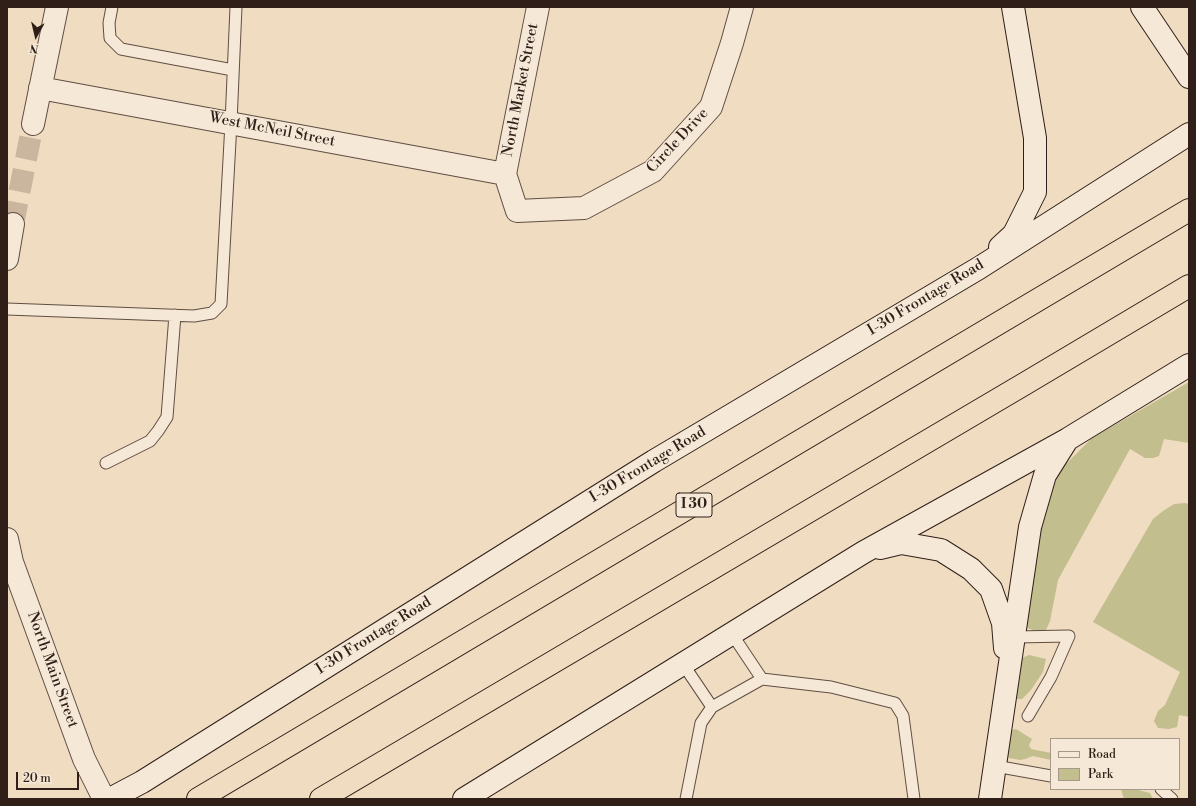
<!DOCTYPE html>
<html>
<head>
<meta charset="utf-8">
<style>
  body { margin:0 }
  #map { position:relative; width:1196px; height:806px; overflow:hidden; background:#f0dcc1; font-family:"Libre Bodoni",serif }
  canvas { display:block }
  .frame { position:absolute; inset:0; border:8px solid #301f19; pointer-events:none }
  .legend { position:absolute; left:1050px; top:738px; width:130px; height:52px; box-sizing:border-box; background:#f5e8d7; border:1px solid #a6988b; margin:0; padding:5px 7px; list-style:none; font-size:12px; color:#301f19 }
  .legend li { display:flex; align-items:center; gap:8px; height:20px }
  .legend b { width:20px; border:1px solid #a6988b }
  .north { position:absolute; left:16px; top:16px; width:40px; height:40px; -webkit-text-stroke:3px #f5e8d7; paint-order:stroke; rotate:188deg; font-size:11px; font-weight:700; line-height:16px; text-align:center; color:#301f19 }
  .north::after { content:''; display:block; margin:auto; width:14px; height:18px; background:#301f19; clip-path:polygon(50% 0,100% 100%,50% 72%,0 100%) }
  .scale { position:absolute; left:16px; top:772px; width:63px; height:18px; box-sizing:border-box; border:2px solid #301f19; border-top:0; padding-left:5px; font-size:12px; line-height:14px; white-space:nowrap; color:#301f19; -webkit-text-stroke:3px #f5e8d7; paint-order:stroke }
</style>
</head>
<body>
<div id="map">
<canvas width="1196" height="806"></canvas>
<div class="frame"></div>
<ul class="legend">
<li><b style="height:5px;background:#f5e8d7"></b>Road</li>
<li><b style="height:11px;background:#c2be8d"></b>Park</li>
</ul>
<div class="north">N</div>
<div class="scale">20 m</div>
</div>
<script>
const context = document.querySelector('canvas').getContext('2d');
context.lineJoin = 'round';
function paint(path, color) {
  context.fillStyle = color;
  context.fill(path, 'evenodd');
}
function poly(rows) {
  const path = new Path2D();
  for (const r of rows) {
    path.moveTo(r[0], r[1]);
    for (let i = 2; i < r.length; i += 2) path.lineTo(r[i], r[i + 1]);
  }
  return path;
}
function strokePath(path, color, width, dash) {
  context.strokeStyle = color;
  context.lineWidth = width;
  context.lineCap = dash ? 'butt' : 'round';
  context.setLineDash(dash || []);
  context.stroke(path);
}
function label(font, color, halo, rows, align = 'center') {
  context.font = font + ' "Libre Bodoni",serif';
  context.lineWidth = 3;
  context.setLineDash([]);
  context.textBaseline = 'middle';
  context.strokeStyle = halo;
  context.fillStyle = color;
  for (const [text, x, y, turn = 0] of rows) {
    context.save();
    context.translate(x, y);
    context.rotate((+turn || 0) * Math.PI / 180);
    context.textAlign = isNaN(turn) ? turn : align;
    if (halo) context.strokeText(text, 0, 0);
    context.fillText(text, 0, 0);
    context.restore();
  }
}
const green = poly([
  [1189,382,1189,443,1164,439,1159,456,1153,458,1145,458,1130,449,1058,580,1050,621,1046,630,1041,633,1027,628,1020,619,1033,537,1054,484,1063,467,1092,438],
  [1185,503,1189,504,1189,717,1179,715,1177,727,1169,729,1158,728,1154,721,1158,711,1165,705,1180,672,1093,622,1153,519,1163,511,1174,504],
  [1029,655,1046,659,1043,672,1031,690,1022,699,1016,699,1012,694,1017,660],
  [1016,729,1032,739,1029,745,1031,749,1051,753,1051,760,1033,756,1025,759,1020,760,1009,758,1002,753,1005,732],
  [1121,789,1134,789,1150,793,1153,799,1124,799]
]);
const minorTunnel = poly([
  [13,224,33,124]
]);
const service = poly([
  [112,7,109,23,110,38,121,49,233,70],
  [7,309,194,316,212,313,221,304,231,123,236,7],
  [106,463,150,441,158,431,167,417,175,315],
  [732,634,762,679],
  [1015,637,1069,636,1051,677,1028,716],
  [683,664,712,707],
  [995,766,1051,776],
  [1161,789,1172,799],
  [686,799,701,723,712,707,762,679,831,687,895,703,903,716,914,799]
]);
const minor = poly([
  [538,7,505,174,517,211,584,208,653,171,711,107,732,43,742,7],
  [40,88,505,174],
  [33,124,57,7],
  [7,259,13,224],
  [7,539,12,562,84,759,104,799]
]);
const secondary = poly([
  [1142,7,1189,77],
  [1000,247,1014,234,1035,192,1035,138,1013,7],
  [880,548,901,543,941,550,971,569,991,589,1003,623,1005,648],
  [110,799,142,782,654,461,979,268,1189,134],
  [464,799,864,552,1068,439,1189,365],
  [990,799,1030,527,1045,475,1067,440]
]);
const motorway = poly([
  [198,799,1189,210],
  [321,799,1026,383,1189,286]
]);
const shields = [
  [694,505,36]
];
const shieldNames = [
  ["I 30",694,505]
];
const streetNames = [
  ["North Market Street",521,90,-79],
  ["West McNeil Street",272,130,11],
  ["Circle Drive",678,141,-47],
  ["I-30 Frontage Road",926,298,-31],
  ["I-30 Frontage Road",648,465,-31],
  ["I-30 Frontage Road",374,636,-32],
  ["North Main Street",52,670,70]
];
paint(green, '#c2be8d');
strokePath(minorTunnel, '#cab69f', 22, [22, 11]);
strokePath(service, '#604e43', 13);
strokePath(minor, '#604e43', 24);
strokePath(secondary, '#301f19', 24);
strokePath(motorway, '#301f19', 24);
strokePath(service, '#f5e8d7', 11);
strokePath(minor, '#f5e8d7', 22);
strokePath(secondary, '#f5e8d7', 22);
strokePath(motorway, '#f0dcc1', 22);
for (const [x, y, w] of shields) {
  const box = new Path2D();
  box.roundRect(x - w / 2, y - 12, w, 24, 3);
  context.fillStyle = '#f5e8d7';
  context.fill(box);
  strokePath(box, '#301f19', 1);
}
label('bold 14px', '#301f19', null, shieldNames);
label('15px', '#301f19', '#f5e8d7', streetNames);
</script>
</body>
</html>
